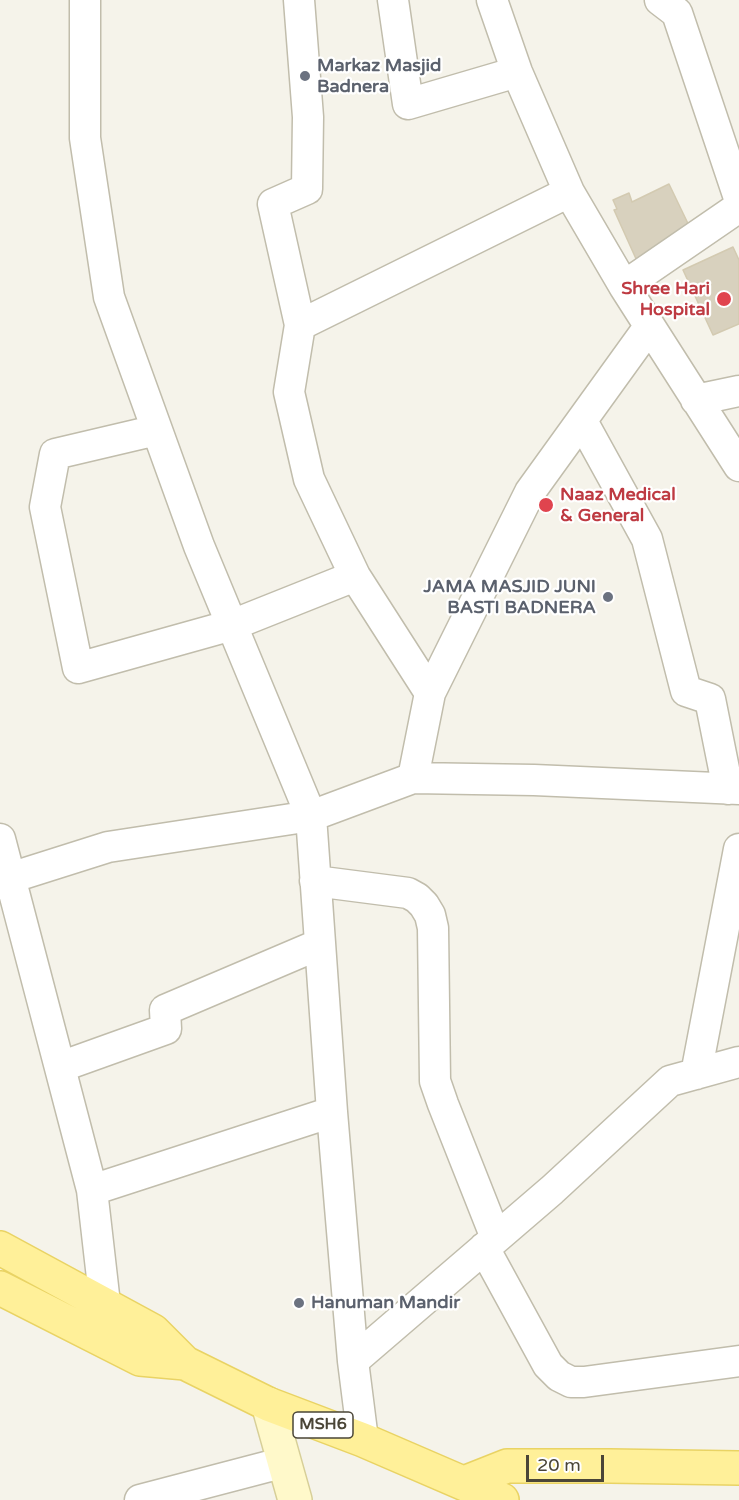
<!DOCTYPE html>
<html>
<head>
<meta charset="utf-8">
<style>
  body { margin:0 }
  #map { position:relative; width:739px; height:1500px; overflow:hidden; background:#f5f3ea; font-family:"Varela Round",sans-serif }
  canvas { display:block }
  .scale { position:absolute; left:526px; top:1455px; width:78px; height:27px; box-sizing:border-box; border:3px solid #4a4537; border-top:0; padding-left:8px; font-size:18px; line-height:21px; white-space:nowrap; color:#4a4537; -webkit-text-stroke:4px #fff; paint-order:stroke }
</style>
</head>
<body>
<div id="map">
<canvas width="739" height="1500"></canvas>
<div class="scale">20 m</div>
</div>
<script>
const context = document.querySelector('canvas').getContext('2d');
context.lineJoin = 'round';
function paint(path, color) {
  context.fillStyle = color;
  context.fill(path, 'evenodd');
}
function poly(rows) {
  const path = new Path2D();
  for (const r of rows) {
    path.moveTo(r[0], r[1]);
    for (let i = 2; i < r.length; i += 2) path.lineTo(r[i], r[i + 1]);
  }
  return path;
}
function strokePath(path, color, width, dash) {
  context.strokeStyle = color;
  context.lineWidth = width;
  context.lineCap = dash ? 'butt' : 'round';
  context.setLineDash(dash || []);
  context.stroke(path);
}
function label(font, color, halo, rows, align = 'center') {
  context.font = font + ' "Varela Round",sans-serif';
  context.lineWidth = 4.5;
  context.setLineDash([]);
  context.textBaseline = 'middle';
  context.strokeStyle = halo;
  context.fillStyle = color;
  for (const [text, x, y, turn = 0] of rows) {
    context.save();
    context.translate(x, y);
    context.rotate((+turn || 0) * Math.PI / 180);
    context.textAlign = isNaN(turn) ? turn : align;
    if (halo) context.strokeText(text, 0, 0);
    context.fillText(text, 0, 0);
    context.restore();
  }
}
const building = poly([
  [669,184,693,234,637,261,614,210,617,209,613,200,629,193,632,202,669,184],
  [733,247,739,260,739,324,713,335,683,270,733,247]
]);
const street = poly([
  [85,0,85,138,109,297,199,546,311,816,332,1112,353,1361,363,1440],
  [299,0,308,117,307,189,273,204,300,325,289,392,309,479,355,576,430,693,413,778],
  [393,0,408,104,517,72],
  [492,0,517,72,569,192,624,286,739,466],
  [660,0,677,13,739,198],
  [624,286,739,207],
  [300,325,569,192],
  [696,400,739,391],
  [582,421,647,539,686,691,710,699,728,789],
  [157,430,55,454,45,507,78,668,232,625,355,576],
  [430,693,530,492,649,327],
  [0,839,92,1190,332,1112],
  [315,881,408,893,417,898,424,905,430,915,433,928,435,1081,443,1104,496,1238],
  [0,884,10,878,108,847,311,816,413,778,534,780,739,789],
  [60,1067,166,1029,165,1010,320,944],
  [696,1074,739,849],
  [92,1190,105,1304],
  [484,1248,548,1365,559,1376,571,1382,584,1382,739,1361],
  [353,1361,552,1190,670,1081,739,1062],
  [140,1500,285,1462]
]);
const secondary = poly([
  [268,1404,295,1500]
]);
const primary = poly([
  [0,1248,153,1331,185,1363,268,1404,363,1440,502,1500],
  [0,1288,140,1359,185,1363],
  [464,1483,507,1466,610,1466,739,1468]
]);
const markers = [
  [305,76,6,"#6b7280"],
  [724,299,8,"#e0444e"],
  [546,505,8,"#e0444e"],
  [608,597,6,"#6b7280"],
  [299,1303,6,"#6b7280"]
];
const shields = [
  [323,1425,60]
];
const shieldNames = [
  ["MSH6",323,1425]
];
const worshipNames = [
  ["Markaz Masjid",317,66],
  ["Badnera",317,87],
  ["JAMA MASJID JUNI",596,587,"right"],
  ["BASTI BADNERA",596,608,"right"],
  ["Hanuman Mandir",311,1303]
];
const healthNames = [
  ["Shree Hari",710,289],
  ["Hospital",710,310],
  ["Naaz Medical",560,495,"left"],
  ["& General",560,516,"left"]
];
paint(building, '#d8d1be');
strokePath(building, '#d3cab1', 1.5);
strokePath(street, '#c1bdac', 33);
strokePath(secondary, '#d7cf98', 36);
strokePath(primary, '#e9d364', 36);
strokePath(street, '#fff', 30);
strokePath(secondary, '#fff9ca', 33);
strokePath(primary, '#fff099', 33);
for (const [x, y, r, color] of markers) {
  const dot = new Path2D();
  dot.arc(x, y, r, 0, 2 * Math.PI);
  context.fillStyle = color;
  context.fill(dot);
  strokePath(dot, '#fff', 2);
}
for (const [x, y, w] of shields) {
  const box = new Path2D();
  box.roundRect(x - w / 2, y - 13, w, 26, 4.5);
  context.fillStyle = '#fff';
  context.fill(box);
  strokePath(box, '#4a4537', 1.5);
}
label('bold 16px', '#4a4537', null, shieldNames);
label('bold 18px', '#5b616d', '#fff', worshipNames, 'left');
label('bold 18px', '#be3a42', '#fff', healthNames, 'right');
</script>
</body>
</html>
